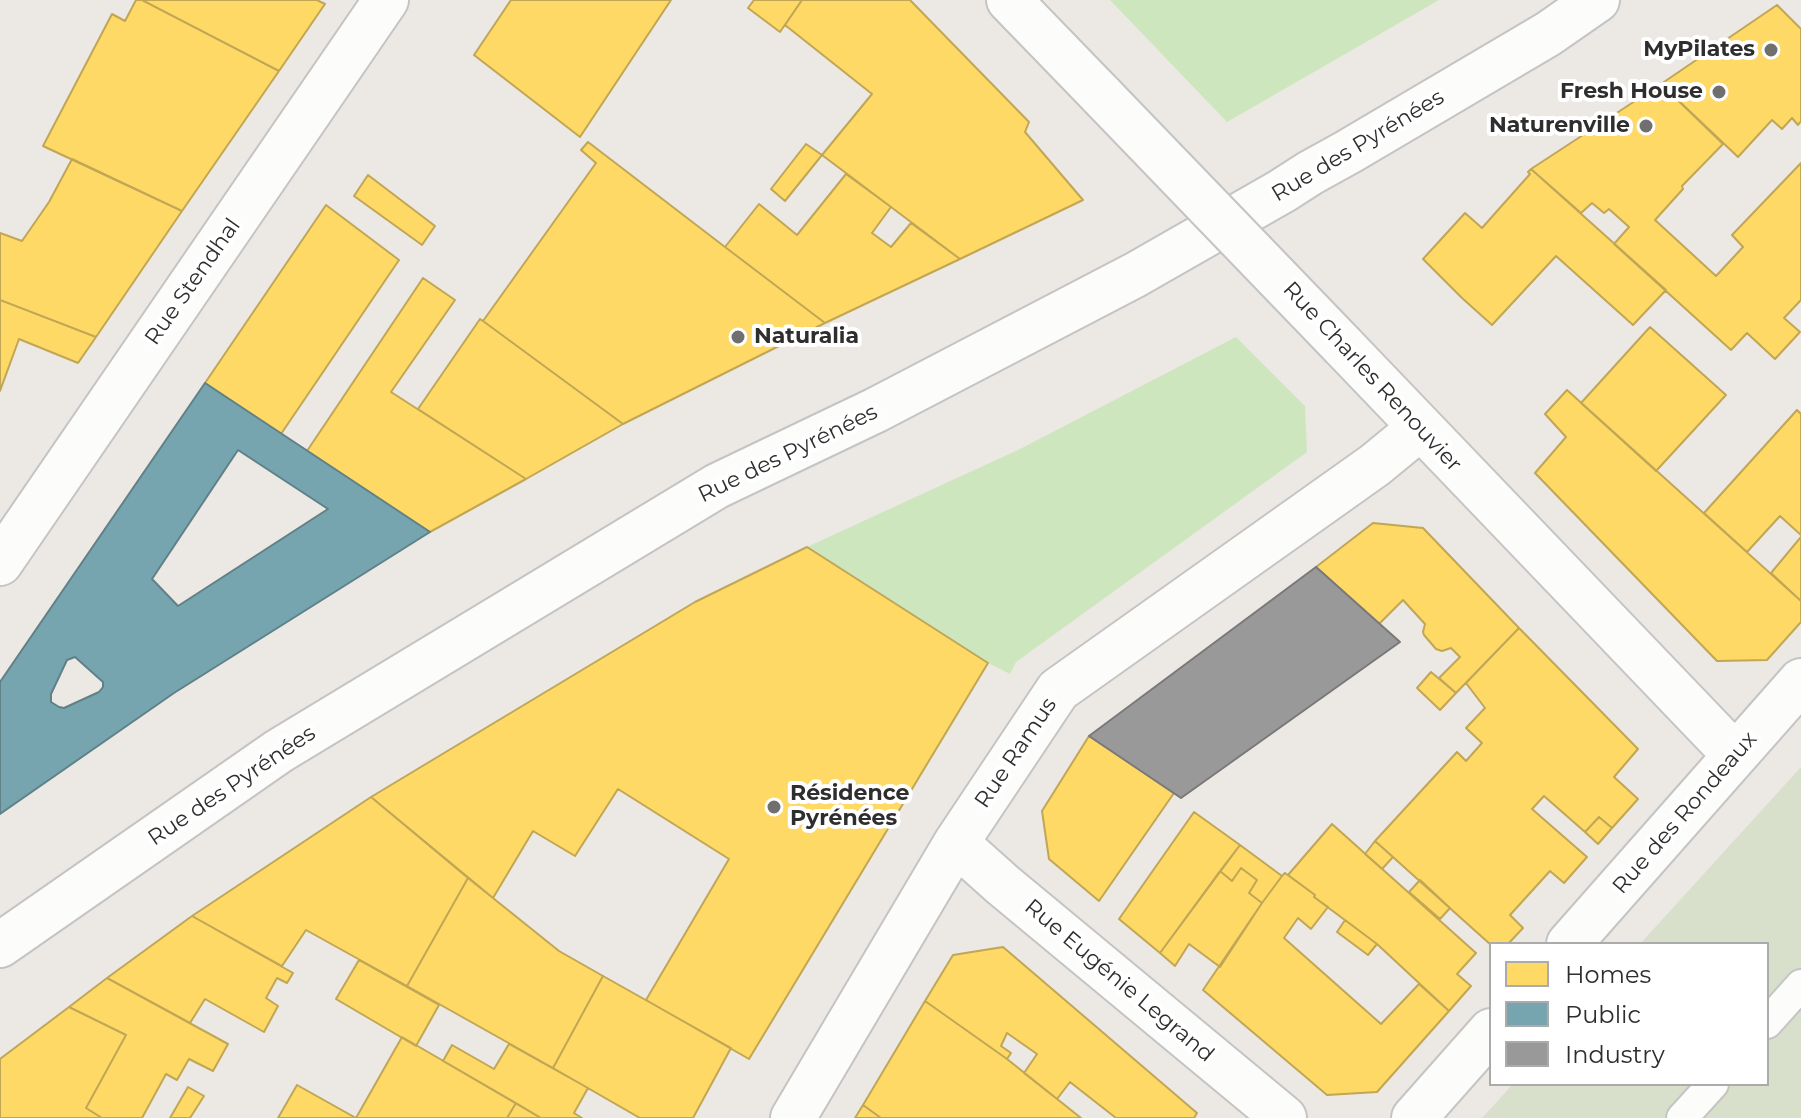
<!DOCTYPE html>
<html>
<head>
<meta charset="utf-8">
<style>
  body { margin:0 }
  #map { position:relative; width:1801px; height:1118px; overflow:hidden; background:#ece8e4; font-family:Montserrat,sans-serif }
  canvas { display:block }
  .legend { position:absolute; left:1489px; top:942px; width:280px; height:144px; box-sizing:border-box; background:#fff; border:2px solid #ababab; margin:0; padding:10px 14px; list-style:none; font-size:24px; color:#2e2e2e }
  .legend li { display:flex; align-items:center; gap:16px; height:40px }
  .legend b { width:40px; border:2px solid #ababab }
</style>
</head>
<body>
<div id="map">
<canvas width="1801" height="1118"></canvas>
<ul class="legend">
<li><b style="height:22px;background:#ffd966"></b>Homes</li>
<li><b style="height:22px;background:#76a5af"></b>Public</li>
<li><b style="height:22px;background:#999"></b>Industry</li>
</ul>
</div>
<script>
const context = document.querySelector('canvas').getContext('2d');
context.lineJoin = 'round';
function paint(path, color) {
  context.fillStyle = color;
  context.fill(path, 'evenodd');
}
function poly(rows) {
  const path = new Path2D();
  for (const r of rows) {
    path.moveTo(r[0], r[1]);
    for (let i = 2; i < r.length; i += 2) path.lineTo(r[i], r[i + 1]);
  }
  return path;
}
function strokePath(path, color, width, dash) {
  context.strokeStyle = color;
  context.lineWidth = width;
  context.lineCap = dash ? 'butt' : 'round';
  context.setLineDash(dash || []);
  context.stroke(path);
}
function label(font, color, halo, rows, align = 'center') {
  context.font = font + ' Montserrat,sans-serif';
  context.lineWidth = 8;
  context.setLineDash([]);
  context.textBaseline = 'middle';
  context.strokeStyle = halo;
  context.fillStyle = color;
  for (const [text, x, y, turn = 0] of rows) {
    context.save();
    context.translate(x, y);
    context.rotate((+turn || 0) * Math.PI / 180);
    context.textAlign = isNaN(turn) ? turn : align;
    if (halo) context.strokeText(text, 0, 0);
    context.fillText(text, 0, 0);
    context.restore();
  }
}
const green = poly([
  [1110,0,1439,0,1227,122],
  [1236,337,1305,406,1307,452,1016,662,1010,674,988,663,807,547,1020,449]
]);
const cemetery = poly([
  [1801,767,1801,1118,1482,1118,1513,1084,1767,1084,1767,944,1640,944]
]);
const homes = poly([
  [136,0,142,0,279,71,182,211,43,146,112,14,125,21,136,0],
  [142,0,317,0,325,4,279,71,142,0],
  [511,0,671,0,580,137,474,55,511,0],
  [754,0,802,0,780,32,748,8,754,0],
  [802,0,910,0,1029,122,1025,132,1083,200,960,259,822,155,872,94,785,25,802,0],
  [1777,5,1801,29,1801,121,1798,125,1792,118,1782,129,1772,120,1738,157,1661,84,1777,5],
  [1661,84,1723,144,1682,186,1683,189,1655,220,1716,276,1743,247,1732,235,1801,163,1801,300,1784,318,1800,332,1775,359,1747,333,1731,350,1614,244,1629,227,1609,209,1604,213,1592,203,1581,213,1531,169,1661,84],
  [588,142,725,247,825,323,623,424,483,321,596,163,581,150,588,142],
  [806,144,822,155,785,201,771,189,806,144],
  [72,159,182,211,96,337,0,300,0,233,22,241,49,202,72,159],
  [1531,169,1666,290,1633,325,1556,256,1492,325,1462,298,1423,259,1465,213,1482,228,1530,174,1528,172,1531,169],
  [846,174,891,207,872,233,891,247,911,223,960,259,825,323,725,247,759,204,797,235,846,174],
  [368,175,435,226,422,245,354,196,368,175],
  [326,205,399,260,281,434,205,383,326,205],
  [423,278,455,300,391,392,526,479,430,532,307,451,423,278],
  [0,300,96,337,78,363,19,339,0,391,0,300],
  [480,319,483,321,623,424,526,479,418,409,480,319],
  [1650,327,1726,395,1656,471,1581,403,1650,327],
  [1567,390,1801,601,1801,622,1767,660,1717,661,1535,473,1566,437,1545,414,1567,390],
  [1797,410,1801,414,1801,535,1780,516,1747,552,1704,513,1797,410],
  [1373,523,1423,528,1519,628,1456,693,1439,678,1460,657,1451,648,1442,651,1436,649,1424,635,1423,632,1425,624,1403,600,1379,624,1316,567,1373,523],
  [1801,537,1801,601,1771,573,1801,537],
  [807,547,988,663,749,1059,646,1000,729,859,618,789,575,856,533,831,493,898,371,797,695,602,807,547],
  [1519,628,1638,749,1614,777,1638,799,1612,828,1599,817,1585,832,1544,796,1532,809,1587,857,1564,883,1550,871,1510,915,1523,928,1508,944,1491,945,1375,841,1457,752,1466,761,1482,743,1466,728,1485,708,1466,683,1519,628],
  [1431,672,1456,693,1440,710,1417,688,1431,672],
  [1089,736,1174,793,1099,901,1049,859,1042,811,1089,736],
  [371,797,468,878,407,986,306,930,282,966,192,916,371,797],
  [1194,812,1240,845,1160,953,1119,919,1194,812],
  [1599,817,1612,828,1598,844,1585,832,1599,817],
  [1332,824,1476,953,1457,974,1471,986,1449,1011,1377,944,1314,897,1315,895,1288,875,1332,824],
  [1375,841,1393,857,1382,869,1365,854,1375,841],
  [1240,845,1282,876,1262,903,1249,893,1257,880,1241,868,1232,881,1220,871,1240,845],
  [1241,868,1257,880,1249,893,1262,903,1220,967,1189,944,1175,966,1160,953,1220,871,1232,881,1241,868],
  [1285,873,1315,895,1314,897,1328,907,1311,929,1298,918,1284,938,1381,1024,1419,984,1449,1011,1377,1092,1327,1095,1203,990,1262,903,1282,876,1285,873],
  [468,878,559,951,603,976,553,1068,407,986,468,878],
  [1420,880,1450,908,1440,919,1409,892,1420,880],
  [192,916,293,973,287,983,277,978,266,998,278,1006,264,1032,205,999,190,1023,107,978,192,916],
  [1345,920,1377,944,1368,955,1337,932,1345,920],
  [1003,947,1197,1113,1194,1118,1116,1118,1070,1082,1057,1099,1024,1073,1037,1054,1007,1033,1001,1046,1011,1053,1007,1059,925,1001,953,955,1003,947],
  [359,960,439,1005,416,1046,336,999,359,960],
  [603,976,731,1048,693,1118,640,1118,553,1068,603,976],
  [107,978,228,1044,213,1071,189,1059,177,1080,166,1074,142,1118,102,1118,86,1108,126,1035,69,1007,107,978],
  [925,1001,1007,1059,1081,1118,881,1118,863,1105,925,1001],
  [69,1007,126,1035,86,1108,102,1118,0,1118,0,1059,69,1007],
  [402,1037,516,1103,507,1118,356,1118,402,1037],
  [509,1044,588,1088,574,1113,582,1118,541,1118,443,1061,452,1045,494,1069,509,1044],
  [297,1085,356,1118,278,1118,297,1085],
  [188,1087,204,1096,190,1118,170,1118,188,1087],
  [516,1103,541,1118,507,1118,516,1103],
  [863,1105,881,1118,855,1118,863,1105]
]);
const public = poly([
  [205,383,430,532,174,693,0,814,0,682,205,383],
  [238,450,328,509,178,606,152,579,238,450],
  [75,657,103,682,103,687,99,692,64,708,59,707,51,702,51,694,67,660,75,657]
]);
const industry = poly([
  [1316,567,1400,642,1181,798,1089,736,1316,567]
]);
const lane = poly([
  [1767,1023,1801,985],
  [1682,1118,1713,1084]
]);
const street = poly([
  [1009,0,1102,96],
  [1343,346,1735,755],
  [0,563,386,0],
  [956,843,1003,885,1284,1118],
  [1569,944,1801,681],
  [793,1118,956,843,1058,690,1375,465,1420,428],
  [1414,1118,1491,1031]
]);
const secondary = poly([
  [0,945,279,751,717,486,876,410,1135,275,1282,191,1310,173,1348,152,1548,34,1597,0]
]);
const streetBridge = poly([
  [1102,96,1343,346]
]);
const markers = [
  [1771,50,8,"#706f6e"],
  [1719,92,8,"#706f6e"],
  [1646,126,8,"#706f6e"],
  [738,337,8,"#706f6e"],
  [774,807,8,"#706f6e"]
];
const poiNames = [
  ["MyPilates",1755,50],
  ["Fresh House",1703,92],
  ["Naturenville",1630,126],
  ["Naturalia",754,337,"left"],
  ["Résidence",790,794,"left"],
  ["Pyrénées",790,819,"left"]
];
const streetNames = [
  ["Rue des Pyrénées",1358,146,-31],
  ["Rue Stendhal",193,282,-55],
  ["Rue Charles Renouvier",1372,377,47],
  ["Rue des Pyrénées",788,454,-26],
  ["Rue Ramus",1016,753,-56],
  ["Rue des Pyrénées",232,786,-34],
  ["Rue des Rondeaux",1685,813,-49],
  ["Rue Eugénie Legrand",1119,981,40]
];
paint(green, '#cee6be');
paint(cemetery, '#d8e0cc');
paint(homes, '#ffd966');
strokePath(homes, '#c0a655', 2);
paint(public, '#76a5af');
strokePath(public, '#608188', 2);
paint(industry, '#999');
strokePath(industry, '#797979', 2);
strokePath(lane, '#c5c4c5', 34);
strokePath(street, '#c5c4c5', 48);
strokePath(secondary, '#c5c4c5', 48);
strokePath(lane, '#fcfcfb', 30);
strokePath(street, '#fcfcfb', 44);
strokePath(secondary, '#fcfcfb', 44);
strokePath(streetBridge, '#c5c4c5', 48, []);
strokePath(streetBridge, '#fcfcfb', 44);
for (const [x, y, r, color] of markers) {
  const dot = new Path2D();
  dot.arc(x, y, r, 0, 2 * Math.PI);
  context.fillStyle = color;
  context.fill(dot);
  strokePath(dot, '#fff', 3);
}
label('bold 22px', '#2e2e2e', '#fff', poiNames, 'right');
label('22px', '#2e2e2e', '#fff', streetNames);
</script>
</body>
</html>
